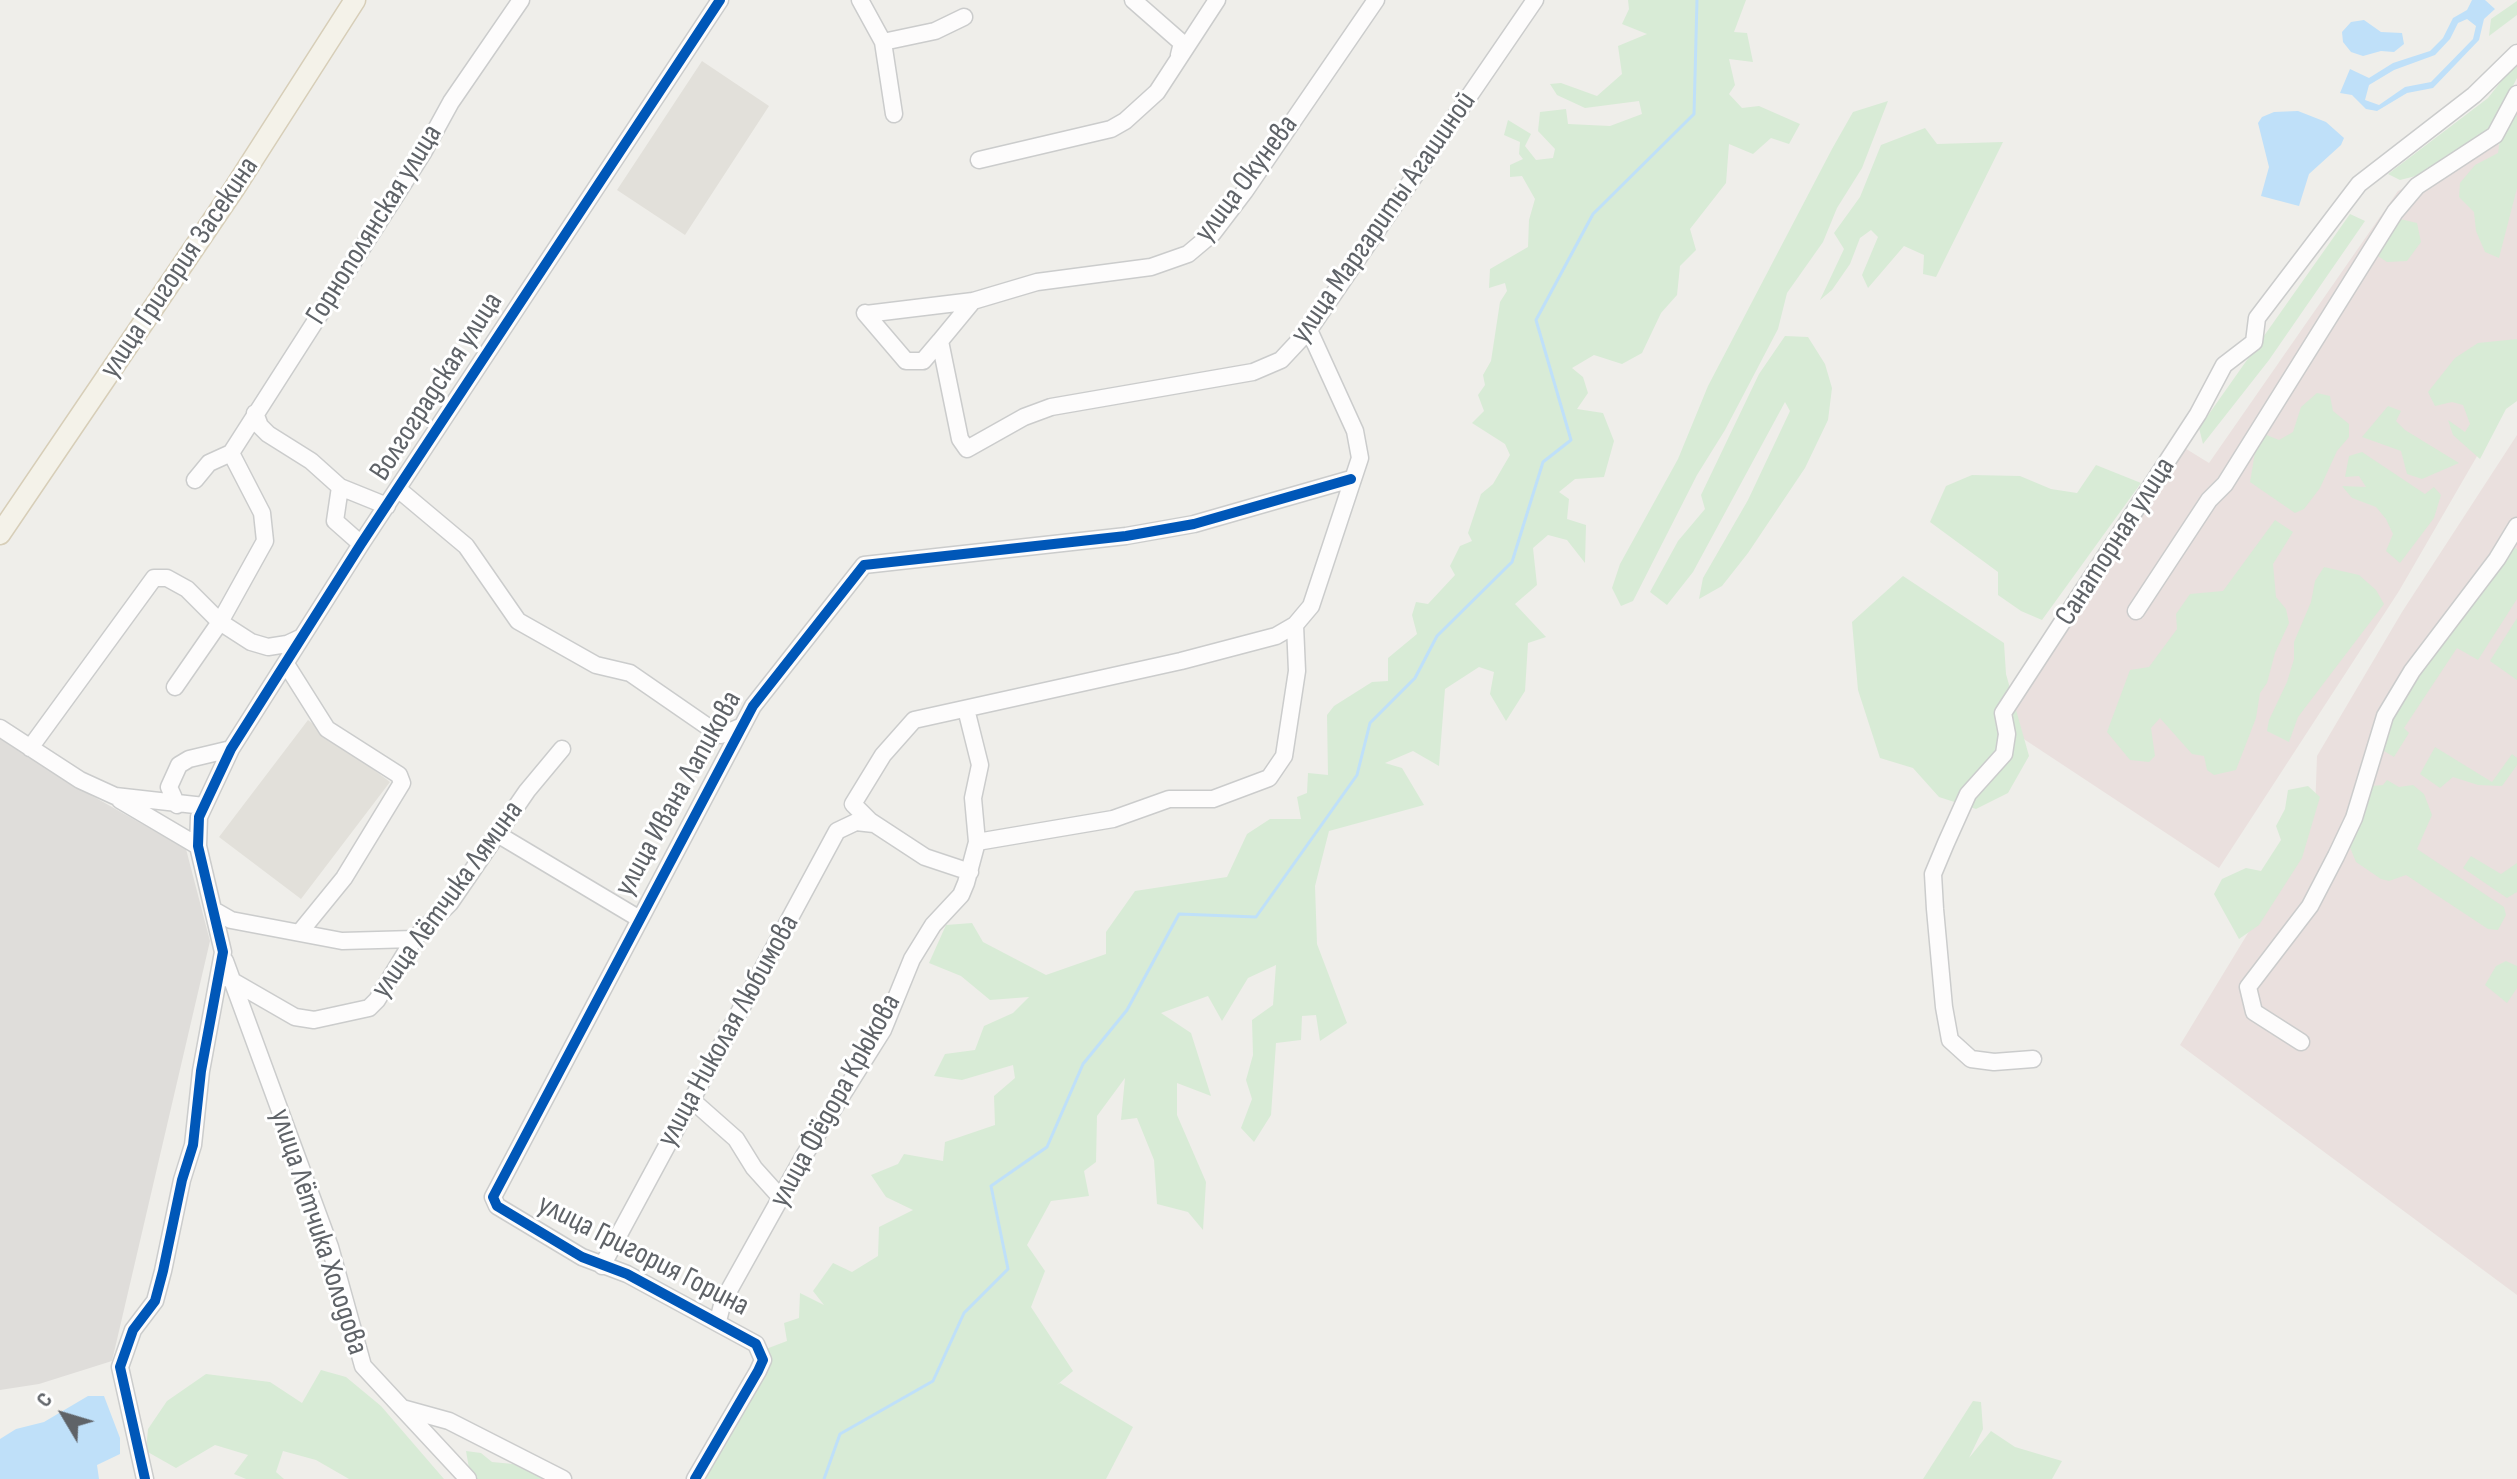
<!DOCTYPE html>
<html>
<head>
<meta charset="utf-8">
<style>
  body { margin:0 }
  #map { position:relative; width:2517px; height:1479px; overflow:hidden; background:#efeeea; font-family:"Sofia Sans Condensed",sans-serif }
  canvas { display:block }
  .north { position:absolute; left:24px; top:1375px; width:80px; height:80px; -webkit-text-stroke:6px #fff; paint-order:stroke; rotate:308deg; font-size:22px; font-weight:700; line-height:32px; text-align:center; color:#5f6368 }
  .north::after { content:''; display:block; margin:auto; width:28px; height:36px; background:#5f6368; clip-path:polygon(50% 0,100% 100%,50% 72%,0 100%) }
</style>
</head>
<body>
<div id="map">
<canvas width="2517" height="1479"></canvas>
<div class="north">С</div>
</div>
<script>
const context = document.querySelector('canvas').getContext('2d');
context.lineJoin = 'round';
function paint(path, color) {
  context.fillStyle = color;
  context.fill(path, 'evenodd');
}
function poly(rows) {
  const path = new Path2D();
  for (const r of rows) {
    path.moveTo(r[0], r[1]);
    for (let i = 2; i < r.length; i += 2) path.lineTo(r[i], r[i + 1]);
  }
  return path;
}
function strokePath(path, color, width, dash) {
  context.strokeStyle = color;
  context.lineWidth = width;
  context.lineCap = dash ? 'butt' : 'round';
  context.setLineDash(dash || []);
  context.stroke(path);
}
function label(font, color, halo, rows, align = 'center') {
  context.font = font + ' "Sofia Sans Condensed",sans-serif';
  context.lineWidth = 6;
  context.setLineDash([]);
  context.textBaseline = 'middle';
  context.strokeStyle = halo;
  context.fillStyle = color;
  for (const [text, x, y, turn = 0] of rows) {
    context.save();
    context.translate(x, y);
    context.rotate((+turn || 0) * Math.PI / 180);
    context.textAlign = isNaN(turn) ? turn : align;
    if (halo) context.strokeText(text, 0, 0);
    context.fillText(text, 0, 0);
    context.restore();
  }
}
const industrial = poly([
  [0,734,82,790,186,849,210,941,112,1361,39,1384,0,1390]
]);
const education = poly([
  [702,61,769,106,685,235,617,190],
  [308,720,390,782,301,899,219,837]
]);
const medical = poly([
  [2492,140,2517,157,2517,387,2399,591,2219,868,1995,720,2175,442,2209,463,2398,191],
  [2517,435,2517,1295,2180,1045,2299,849,2315,812,2317,756,2402,612]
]);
const green = poly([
  [1628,0,1746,0,1734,32,1747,33,1753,62,1729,59,1735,85,1729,94,1742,108,1759,106,1800,124,1789,144,1771,138,1753,154,1729,144,1726,183,1690,229,1696,250,1680,266,1677,295,1661,313,1642,353,1622,364,1594,355,1572,368,1583,377,1588,393,1577,409,1603,413,1614,441,1604,477,1575,479,1559,492,1569,499,1567,519,1586,525,1585,563,1567,540,1548,535,1533,548,1537,585,1515,604,1546,637,1528,643,1525,691,1506,721,1490,694,1494,672,1479,667,1445,689,1439,766,1413,751,1385,763,1402,768,1424,805,1329,831,1315,886,1317,944,1347,1023,1320,1041,1316,1015,1302,1016,1301,1040,1276,1043,1271,1115,1254,1142,1241,1128,1252,1099,1246,1080,1253,1055,1252,1020,1273,1005,1276,965,1248,978,1222,1021,1208,996,1161,1013,1191,1033,1211,1096,1177,1083,1177,1115,1206,1182,1203,1230,1188,1212,1157,1204,1154,1160,1137,1118,1121,1120,1125,1078,1097,1116,1096,1162,1084,1171,1089,1196,1051,1201,1027,1245,1045,1271,1031,1307,1073,1371,1057,1385,1060,1383,1133,1427,1106,1479,697,1479,705,1461,724,1449,727,1413,766,1349,787,1341,784,1323,799,1318,800,1293,824,1305,813,1291,833,1263,852,1272,878,1256,879,1227,913,1210,886,1197,871,1175,898,1164,904,1154,943,1161,945,1142,995,1125,994,1096,1015,1078,1013,1065,962,1080,934,1076,945,1054,975,1050,984,1026,1013,1013,1029,997,990,1000,961,976,929,963,946,925,972,923,983,942,1046,975,1106,954,1106,932,1135,891,1227,877,1247,834,1270,819,1301,819,1297,797,1307,793,1308,773,1328,775,1327,715,1334,706,1372,682,1388,681,1388,658,1417,634,1412,615,1416,602,1428,604,1455,575,1450,566,1460,546,1472,541,1468,533,1481,494,1493,484,1510,455,1505,444,1472,423,1484,411,1478,395,1485,385,1483,375,1491,361,1500,302,1507,291,1505,283,1489,288,1490,269,1528,247,1529,220,1535,199,1522,176,1510,177,1510,165,1523,159,1519,154,1520,142,1504,135,1508,120,1531,134,1525,146,1536,160,1553,158,1555,149,1538,131,1540,112,1566,109,1568,124,1610,126,1642,114,1639,101,1585,108,1557,95,1550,84,1561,83,1597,96,1622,74,1618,46,1647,34,1622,24,1629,9],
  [2517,1,2517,15,2489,36,2491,19],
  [2517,61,2517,78,2492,127,2416,176,2400,180,2388,174,2488,98],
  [1888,101,1862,168,1837,208,1823,242,1787,293,1778,329,1725,430,1697,475,1633,601,1621,606,1612,588,1620,564,1678,459,1708,386,1832,149,1853,112],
  [2517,103,2517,188,2499,258,2485,252,2476,231,2474,212,2459,197,2460,183,2475,165,2498,153,2501,133],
  [1925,128,1937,144,2003,142,1936,277,1923,274,1924,255,1904,246,1868,288,1862,275,1878,237,1871,230,1860,238,1850,264,1832,290,1820,300,1844,249,1834,233,1860,197,1881,145],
  [2350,214,2365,221,2269,360,2203,444,2199,428],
  [2400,219,2417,223,2421,242,2407,261,2387,262,2378,256,2368,241,2378,224],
  [1785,336,1808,337,1825,364,1832,388,1828,420,1805,468,1748,553,1722,586,1699,599,1703,578,1748,500,1790,411,1785,402,1693,572,1667,605,1650,592,1678,541,1705,509,1701,495,1759,374],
  [2517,339,2517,401,2506,409,2480,459,2453,435,2448,420,2465,432,2470,424,2463,405,2452,402,2435,406,2428,392,2455,358,2478,343],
  [2317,393,2330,396,2333,411,2349,424,2349,437,2337,451,2320,488,2304,509,2295,513,2250,482,2256,446,2264,434,2279,440,2293,432,2301,407],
  [2388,406,2401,411,2396,421,2405,430,2459,463,2422,479,2407,474,2401,451,2362,437],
  [2362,452,2425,494,2434,487,2441,495,2434,518,2400,563,2386,551,2393,534,2386,519,2376,507,2352,498,2342,486,2366,487,2359,476,2345,477,2349,456],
  [2096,465,2141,483,2042,620,2021,611,1998,595,1998,572,1930,522,1946,486,1972,475,2020,476,2051,489,2077,493],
  [2275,520,2293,532,2273,564,2276,597,2286,609,2289,623,2275,653,2267,683,2260,693,2256,718,2236,770,2214,775,2207,770,2204,756,2192,754,2160,718,2151,728,2155,756,2149,762,2130,760,2107,732,2130,670,2149,667,2177,629,2176,614,2190,594,2223,591],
  [2508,545,2517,549,2517,599,2478,660,2457,648,2404,728,2409,733,2394,757,2384,751,2381,743,2390,715],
  [2324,567,2359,575,2376,590,2384,604,2298,717,2289,742,2267,731,2269,720,2287,682,2294,659,2294,642,2311,602,2315,581],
  [1903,576,2004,643,2006,674,2029,756,2008,793,1976,809,1939,797,1913,768,1880,758,1858,690,1852,622],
  [2517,618,2517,680,2490,661],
  [2435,747,2492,782,2512,754,2517,758,2517,765,2502,786,2478,785,2453,777,2440,788,2420,774],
  [2387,780,2399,787,2413,785,2424,794,2432,815,2417,849,2504,907,2506,915,2498,930,2488,929,2406,875,2389,881,2381,879,2356,862,2349,845,2371,786,2383,785],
  [2308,786,2320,797,2302,858,2259,925,2239,939,2214,894,2222,879,2246,868,2261,871,2281,840,2276,826,2285,809,2288,790],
  [2471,856,2501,874,2517,863,2517,892,2507,898,2463,868],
  [2506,961,2517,966,2517,988,2507,1003,2485,985,2496,966],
  [321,1370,346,1377,381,1406,444,1479,349,1479,316,1460,283,1451,276,1472,284,1479,246,1479,234,1474,248,1455,215,1445,176,1468,146,1451,148,1429,167,1401,206,1374,270,1382,302,1403],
  [1973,1401,1981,1402,1983,1429,1969,1458,1991,1431,2015,1447,2062,1461,2052,1479,1923,1479],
  [466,1451,481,1453,492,1462,513,1464,546,1479,477,1479,470,1474]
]);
const water = poly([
  [2472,0,2485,0,2495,9,2484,19,2479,40,2433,88,2407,93,2377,111,2366,109,2352,95,2340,93,2350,69,2369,78,2393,63,2430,51,2443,38,2453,18,2467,10],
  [2467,19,2476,26,2473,39,2431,82,2405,87,2379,105,2365,100,2369,85,2394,70,2435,55,2450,39,2458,23],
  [2364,20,2381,32,2402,33,2404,44,2394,52,2381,51,2363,56,2351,52,2343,42,2342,32,2351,22],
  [2298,111,2326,122,2344,138,2341,145,2309,174,2299,206,2261,196,2269,167,2258,123,2262,117,2274,112],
  [88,1396,104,1396,120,1438,120,1454,97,1465,99,1479,0,1479,0,1439,16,1429,44,1422]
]);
const stream = poly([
  [824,1479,840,1434,933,1381,964,1313,1008,1269,991,1186,1047,1147,1083,1064,1127,1010,1179,914,1256,917,1357,775,1370,723,1415,678,1437,636,1512,562,1543,462,1571,440,1536,320,1593,214,1694,114,1697,0]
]);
const minor = poly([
  [860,0,883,42,935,31,964,17],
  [1133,0,1182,43,1179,55],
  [883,42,894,114],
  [979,160,1111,129,1125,121,1157,92,1217,0],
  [973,301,940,341,960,439,967,449,1024,417,1051,407,1253,372,1281,360,1309,330,1535,0],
  [865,313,906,361,923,361,940,341],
  [866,314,973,301,1037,282,1151,267,1188,254,1213,233,1245,191,1376,0],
  [255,413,260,426,268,434,311,461,340,487,387,506],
  [231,453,423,153,451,102,521,0],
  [195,480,209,463,231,453,262,513,265,541,220,622,251,642,268,647,287,644,302,637],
  [340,487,335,521,361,544],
  [398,489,466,546,518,621,596,665,630,673,714,731,721,735,740,727],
  [2136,611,2209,500,2225,484,2395,212,2417,186,2495,135,2517,94],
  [286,664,327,729,399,775,402,783,344,878,300,932],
  [0,728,80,780,115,796,204,806],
  [30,748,154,578,167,578,187,589,220,622,175,687],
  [120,800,198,846],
  [177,805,169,787,179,765,189,759,231,749],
  [499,835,638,918],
  [977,842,1113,819,1169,799,1213,799,1269,778,1284,756,1297,671,1295,625],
  [970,872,925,857,870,821,853,804,883,755,914,720,1181,661,1276,636,1295,625,1311,606,1360,458,1355,431,1309,330],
  [217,912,231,920,342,941,414,939],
  [225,961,330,1247,363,1366,468,1479],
  [229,979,295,1017,314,1020,369,1008,377,1000,414,939,450,903,527,791,562,749],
  [2301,1042,2254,1012,2248,987,2310,906,2336,856,2354,818,2385,716,2412,671,2497,559,2517,526],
  [2033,1059,1994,1062,1971,1059,1950,1040,1944,1007,1935,909,1933,874,1946,843,1968,794,2004,754,2007,734,2003,713,2198,414,2224,365,2254,342,2257,318,2359,184,2474,95,2517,53],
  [693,1101,736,1139,754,1168,781,1198],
  [602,1266,837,831,856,822,874,824],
  [718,1321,723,1301,805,1154,883,1030,912,959,933,925,961,895,966,883,977,842,973,798,980,765,966,709],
  [402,1408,449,1421,563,1479],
  [145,1479,120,1367,133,1330,155,1301,163,1271,182,1180,193,1145,201,1071,223,952,198,846,199,817,231,749,361,544,720,0],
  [695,1479,758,1371,763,1360,756,1344,627,1274,582,1257,497,1206,493,1197,753,706,864,565,1126,536,1194,524,1351,479]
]);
const major = poly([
  [0,534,234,189,355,0]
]);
const cycleway = poly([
  [145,1479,120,1367,133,1330,155,1301,163,1271,182,1180,193,1145,201,1071,223,952,198,846,199,817,231,749,361,544,720,0],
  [695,1479,758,1371,763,1360,756,1344,627,1274,582,1257,497,1206,493,1197,753,706,864,565,1126,536,1194,524,1351,479]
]);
const streetNames = [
  ["улица Окунева",1247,179,-53],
  ["улица Маргариты Агашиной",1384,218,-55],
  ["Горнополянская улица",375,225,-58],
  ["улица Григория Засекина",180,268,-56],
  ["Волгоградская улица",437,387,-57],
  ["Санаторная улица",2116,542,-57],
  ["улица Ивана Лапикова",679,794,-61],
  ["улица Лётчика Лямина",448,900,-54],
  ["улица Николая Любимова",729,1031,-61],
  ["улица Фёдора Крюкова",836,1101,-61],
  ["улица Лётчика Холодова",318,1232,72],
  ["улица Григория Горина",643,1256,27]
];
paint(industrial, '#dfddda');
paint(education, '#e2e0da');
paint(medical, '#eae0de');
paint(green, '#d8ebd6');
paint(water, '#bfe0f9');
strokePath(stream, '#bfe0f9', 3);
strokePath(minor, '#cbcccc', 19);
strokePath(major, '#d7ceb8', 23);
strokePath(minor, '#fdfcfc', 16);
strokePath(major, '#f4f2e9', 20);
strokePath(cycleway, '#0057b8', 10);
label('30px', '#5f6368', '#fff', streetNames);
</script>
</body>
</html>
